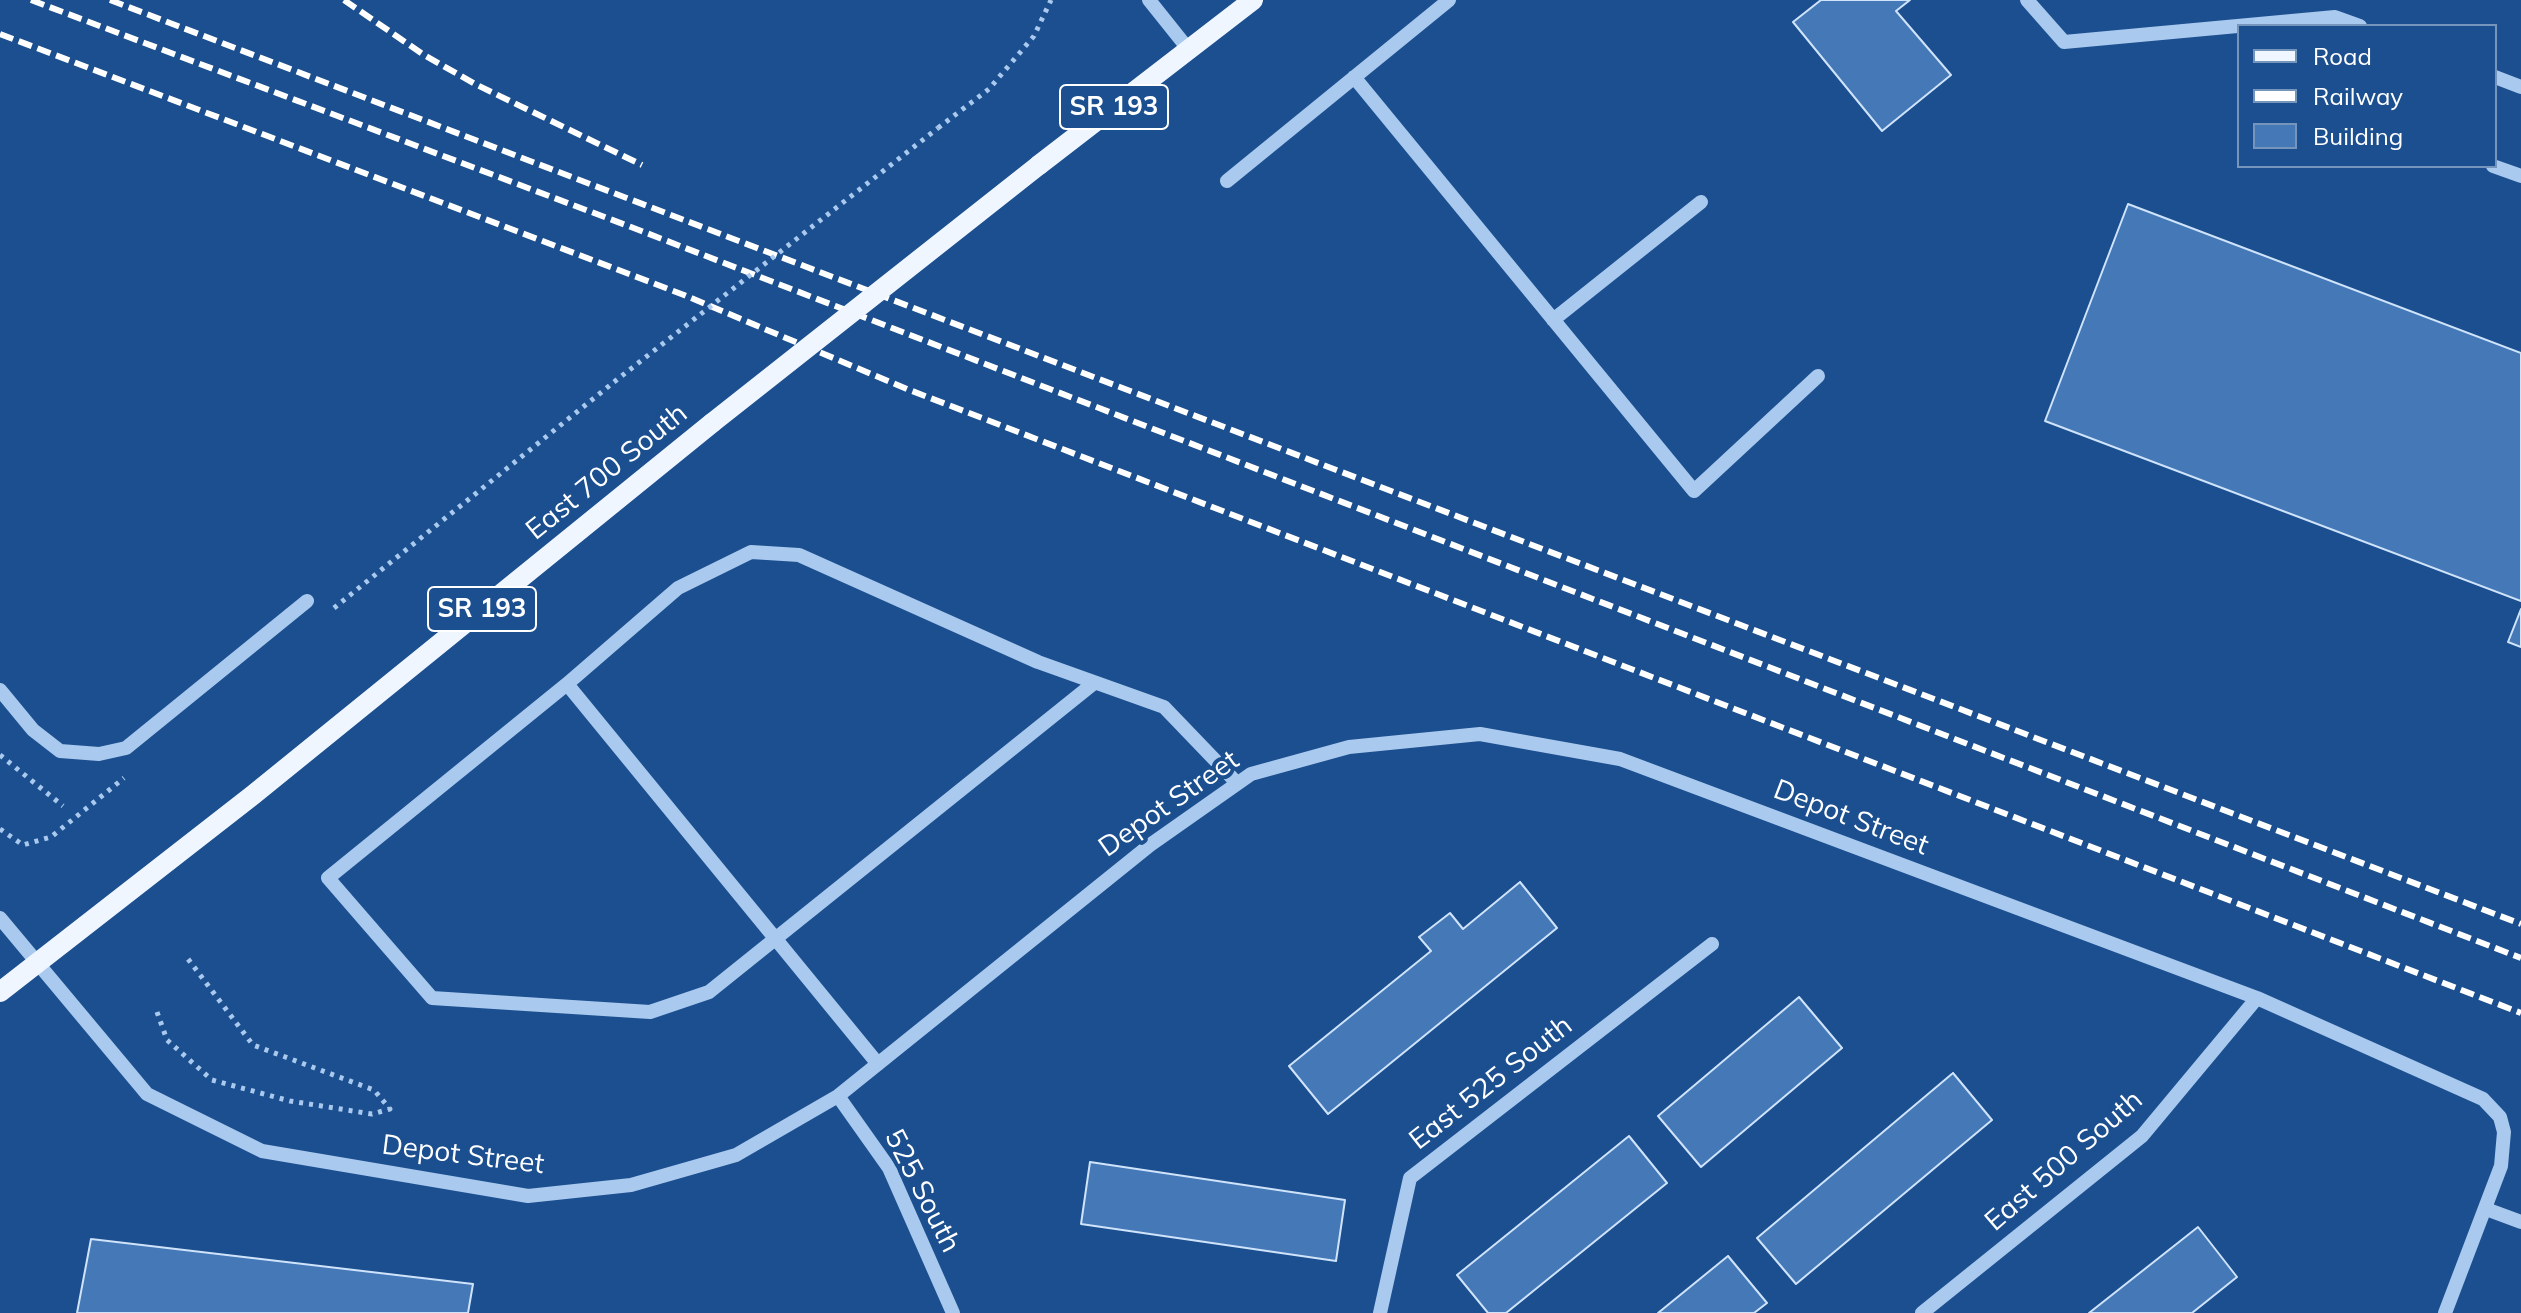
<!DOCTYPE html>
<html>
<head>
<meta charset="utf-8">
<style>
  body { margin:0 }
  #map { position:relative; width:2521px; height:1313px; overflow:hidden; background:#1b4f8f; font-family:Mulish,sans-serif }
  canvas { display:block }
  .legend { position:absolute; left:2237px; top:24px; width:260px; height:144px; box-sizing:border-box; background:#1b4f8f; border:2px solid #7695bc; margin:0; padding:10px 14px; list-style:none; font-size:24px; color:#fff }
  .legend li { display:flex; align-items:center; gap:16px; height:40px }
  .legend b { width:40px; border:2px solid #7695bc }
</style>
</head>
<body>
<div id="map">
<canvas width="2521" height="1313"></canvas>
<ul class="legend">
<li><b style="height:10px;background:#f0f6ff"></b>Road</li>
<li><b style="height:10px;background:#fff"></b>Railway</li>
<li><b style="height:22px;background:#4478b7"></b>Building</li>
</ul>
</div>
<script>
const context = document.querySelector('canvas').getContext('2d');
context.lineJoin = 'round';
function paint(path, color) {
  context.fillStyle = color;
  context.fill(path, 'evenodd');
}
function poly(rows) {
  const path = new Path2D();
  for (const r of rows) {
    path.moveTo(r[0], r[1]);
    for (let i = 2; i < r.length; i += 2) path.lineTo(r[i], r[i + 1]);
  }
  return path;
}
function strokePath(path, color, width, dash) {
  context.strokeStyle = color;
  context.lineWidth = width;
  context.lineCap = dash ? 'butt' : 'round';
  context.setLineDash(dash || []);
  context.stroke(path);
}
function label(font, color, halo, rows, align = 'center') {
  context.font = font + ' Mulish,sans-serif';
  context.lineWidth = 8;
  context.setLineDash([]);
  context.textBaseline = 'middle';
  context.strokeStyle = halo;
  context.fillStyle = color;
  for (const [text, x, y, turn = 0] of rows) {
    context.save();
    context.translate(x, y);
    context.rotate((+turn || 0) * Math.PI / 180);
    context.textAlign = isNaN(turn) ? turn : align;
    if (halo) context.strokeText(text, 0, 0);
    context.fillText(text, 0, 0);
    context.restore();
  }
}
const building = poly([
  [1821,0,1910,0,1896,11,1951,75,1882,131,1793,22,1821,0],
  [2128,204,2521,353,2521,601,2045,421,2128,204],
  [2521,609,2521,647,2508,642,2521,609],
  [1520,882,1557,928,1328,1114,1289,1066,1431,951,1419,937,1450,913,1463,929,1520,882],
  [1799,997,1842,1048,1701,1167,1658,1116,1799,997],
  [1953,1073,1992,1120,1796,1284,1757,1238,1953,1073],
  [1629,1136,1667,1183,1506,1313,1488,1313,1457,1275,1629,1136],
  [1090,1162,1345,1200,1336,1261,1081,1224,1090,1162],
  [2198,1227,2237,1277,2192,1313,2089,1313,2198,1227],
  [91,1239,473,1284,468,1313,77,1313,91,1239],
  [1728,1256,1767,1303,1754,1313,1658,1313,1728,1256]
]);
const path = poly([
  [938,128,989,89,1034,36,1051,0],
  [334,608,614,382],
  [0,755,63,806],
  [0,829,23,845,51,837,124,778],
  [157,1012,167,1040,212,1080,290,1101,372,1114,390,1109,374,1090,253,1045,188,959]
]);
const minor = poly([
  [1149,0,1189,50],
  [2027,0,2064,42,2335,17,2360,26],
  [1354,77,1694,491,1818,376],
  [2495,77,2521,87],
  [2493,166,2521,176],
  [1227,181,1449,0],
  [1553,320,1701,202],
  [567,684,328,878,432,998,650,1012,709,992,1094,683],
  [0,690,33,730,60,751,99,754,126,748,307,601],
  [0,918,147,1094,262,1151,528,1196,631,1185,736,1155,838,1096,1150,845,1251,774,1349,747,1480,734,1620,759,2257,998,2483,1099,2500,1117,2504,1132,2501,1166,2445,1313],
  [878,1064,567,684,678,588,751,552,799,555,1038,662,1164,707,1237,783],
  [838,1096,889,1168,953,1313],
  [2486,1209,2521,1222],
  [1380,1313,1410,1178,1712,944],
  [1922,1313,2142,1136,2257,998]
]);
const major = poly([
  [1039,165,1253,0],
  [0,992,253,795,712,423]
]);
const rail = poly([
  [31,0,631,227,2521,958],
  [110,0,2521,924],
  [344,0,424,55,477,85,642,165],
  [0,34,684,295,907,389,2521,1013]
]);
const pathBridge = poly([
  [614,382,938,128]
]);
const majorBridge = poly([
  [712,423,1039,165]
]);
const shields = [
  [1114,107,108],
  [482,609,108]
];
const shieldNames = [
  ["SR 193",1114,107],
  ["SR 193",482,609]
];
const streetNames = [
  ["East 700 South",607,472,-39],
  ["Depot Street",1169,804,-35],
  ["Depot Street",1851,818,21],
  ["East 525 South",1491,1083,-38],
  ["Depot Street",463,1155,7],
  ["East 500 South",2064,1161,-41],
  ["525 South",922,1191,63]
];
paint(building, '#4478b7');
strokePath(building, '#cfe3fa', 2);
strokePath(path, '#a9c9ee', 5, [4, 6]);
strokePath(minor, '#a9c9ee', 14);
strokePath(major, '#f0f6ff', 20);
strokePath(rail, '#fff', 6, [14, 6]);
strokePath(pathBridge, '#a9c9ee', 5, [4, 6]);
strokePath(majorBridge, '#f0f6ff', 20);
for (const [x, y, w] of shields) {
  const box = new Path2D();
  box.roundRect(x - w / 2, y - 22, w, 44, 6);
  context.fillStyle = '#1b4f8f';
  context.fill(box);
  strokePath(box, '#fff', 2);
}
label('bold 26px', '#fff', null, shieldNames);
label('28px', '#fff', '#1b4f8f', streetNames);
</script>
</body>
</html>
